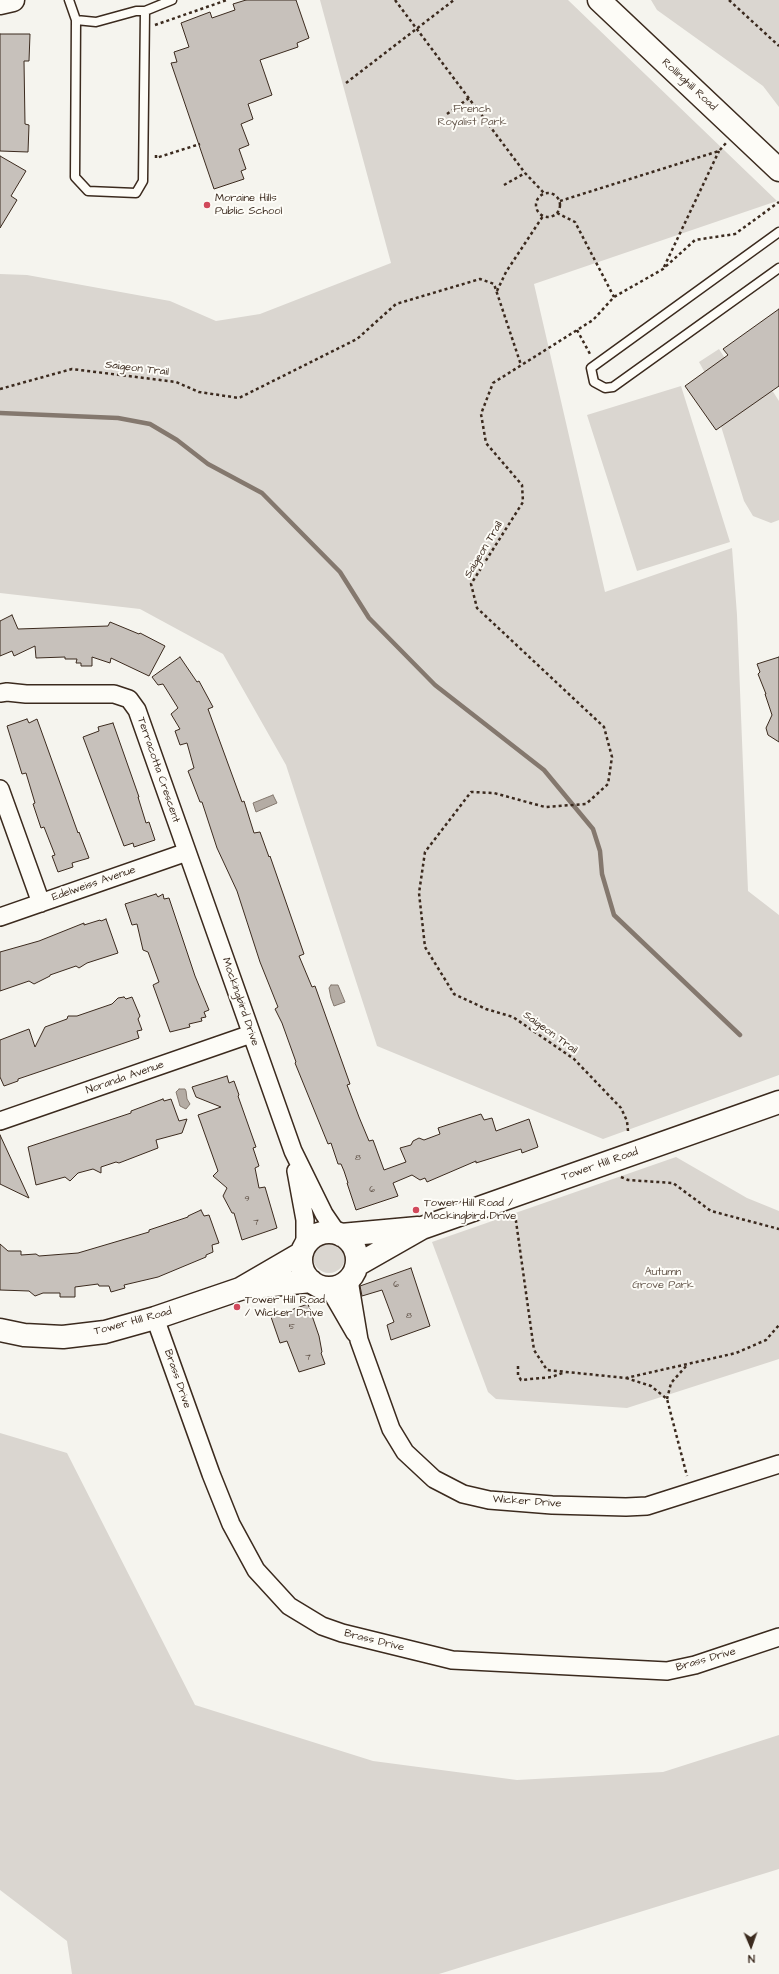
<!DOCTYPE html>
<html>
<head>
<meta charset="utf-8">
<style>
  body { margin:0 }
  #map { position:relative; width:779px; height:1974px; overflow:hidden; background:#f5f4ee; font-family:"Architects Daughter",sans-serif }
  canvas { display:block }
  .north { position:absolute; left:731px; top:1926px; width:40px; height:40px; -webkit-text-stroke:3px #fdfcf7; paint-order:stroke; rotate:178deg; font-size:11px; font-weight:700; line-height:16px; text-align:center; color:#3b2a1e }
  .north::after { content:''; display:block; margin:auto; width:14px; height:18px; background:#3b2a1e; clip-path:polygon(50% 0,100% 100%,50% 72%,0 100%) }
</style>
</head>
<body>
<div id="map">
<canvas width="779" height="1974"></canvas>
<div class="north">N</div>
</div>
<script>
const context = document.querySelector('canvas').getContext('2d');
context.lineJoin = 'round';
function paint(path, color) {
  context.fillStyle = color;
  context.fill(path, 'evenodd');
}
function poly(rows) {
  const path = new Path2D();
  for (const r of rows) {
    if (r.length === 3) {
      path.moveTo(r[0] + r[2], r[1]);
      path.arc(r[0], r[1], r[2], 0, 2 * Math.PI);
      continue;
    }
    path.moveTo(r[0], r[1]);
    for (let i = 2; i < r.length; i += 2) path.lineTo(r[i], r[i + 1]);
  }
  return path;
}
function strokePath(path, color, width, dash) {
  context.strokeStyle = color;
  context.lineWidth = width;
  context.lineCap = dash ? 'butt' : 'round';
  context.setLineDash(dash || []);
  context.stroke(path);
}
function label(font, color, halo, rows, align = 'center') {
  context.font = font + ' "Architects Daughter",sans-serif';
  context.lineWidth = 4;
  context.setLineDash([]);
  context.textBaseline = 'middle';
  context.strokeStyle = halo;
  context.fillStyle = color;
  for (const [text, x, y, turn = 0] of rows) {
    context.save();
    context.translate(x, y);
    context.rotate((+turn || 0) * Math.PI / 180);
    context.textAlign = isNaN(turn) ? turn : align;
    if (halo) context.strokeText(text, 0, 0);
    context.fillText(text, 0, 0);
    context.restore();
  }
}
const green = poly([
  [320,0,568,0,777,201,534,284,605,592,732,548,737,615,748,891,779,915,779,1075,603,1139,377,1046,286,765,223,654,140,609,0,593,0,274,27,275,170,301,216,321,260,314,391,263],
  [651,0,779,0,779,107,763,86,657,10],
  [719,349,739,380,768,384,779,401,779,520,771,523,753,516,744,501,704,371,699,362],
  [681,386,730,542,637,571,587,415],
  [676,1157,747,1198,779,1211,779,1359,627,1408,496,1399,488,1392,432,1242],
  [329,1257,16],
  [0,1433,67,1453,195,1705,373,1761,517,1780,663,1772,779,1735,779,1869,439,1974,72,1974,67,1941,0,1890]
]);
const water = poly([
  [273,795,277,803,256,812,253,803,273,795],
  [331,985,338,985,345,1002,334,1006,331,998,329,988,331,985],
  [179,1089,185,1089,186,1091,187,1099,190,1104,186,1109,180,1106,176,1092,179,1089]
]);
const stream = poly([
  [0,413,118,418,150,424,177,440,208,464,262,493,340,572,369,618,435,685,544,770,593,829,600,851,602,874,614,915,740,1035]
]);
const building = poly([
  [246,0,296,0,309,38,297,43,298,47,260,60,272,95,248,104,253,119,241,124,249,145,239,149,246,169,241,171,244,179,214,189,171,63,177,62,174,52,189,47,181,23,210,12,212,18,235,10,233,4,246,0],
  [0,34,30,34,29,61,24,61,25,124,29,125,28,152,0,151,0,34],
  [0,156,26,171,11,196,17,200,0,228,0,156],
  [779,309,779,386,716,430,685,386,728,355,723,349,779,309],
  [12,615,18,629,108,626,110,622,139,634,140,633,165,646,149,676,111,658,110,663,92,657,92,666,81,666,81,663,76,663,77,659,65,659,65,657,36,658,35,646,14,656,12,651,0,656,0,621,12,615],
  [180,657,197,682,199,681,213,707,208,709,242,802,244,801,254,833,260,832,269,857,270,856,304,954,299,956,312,987,315,986,350,1084,347,1085,359,1117,369,1141,373,1140,384,1170,406,1162,400,1148,411,1145,413,1141,419,1138,424,1140,440,1134,438,1128,481,1114,484,1120,492,1118,496,1131,529,1119,538,1147,522,1153,521,1149,476,1163,476,1161,427,1182,425,1178,420,1180,412,1175,393,1183,398,1196,356,1210,347,1183,348,1183,344,1171,341,1164,338,1164,331,1143,328,1144,295,1063,296,1062,282,1023,275,1009,278,1007,260,962,237,891,217,848,202,802,200,802,188,771,194,768,187,743,180,745,175,731,180,729,171,714,178,708,163,684,158,685,152,677,180,657],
  [779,657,779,742,768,735,766,728,772,715,765,694,766,694,758,674,760,672,757,664,779,657],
  [27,719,29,723,37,719,78,833,79,832,89,858,72,863,73,867,58,872,52,856,55,855,44,827,41,828,33,804,35,803,26,773,22,774,7,726,27,719],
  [113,723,139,797,138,797,146,823,149,822,155,840,134,847,133,843,124,846,83,737,99,731,98,727,113,723],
  [156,894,158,897,163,894,164,899,169,898,195,976,209,1010,204,1012,206,1017,201,1018,202,1021,189,1024,190,1027,170,1032,153,985,159,982,148,952,143,950,137,924,132,925,125,904,156,894],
  [106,919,118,953,87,963,79,968,76,966,50,975,50,976,34,984,29,981,0,991,0,952,39,941,84,923,84,925,100,920,101,921,106,919],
  [124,997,126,999,132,997,140,1016,138,1019,142,1030,137,1031,139,1038,18,1079,18,1081,4,1086,0,1077,0,1040,29,1029,35,1047,45,1027,67,1019,68,1016,77,1016,112,1004,118,998,124,997],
  [227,1076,229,1083,234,1081,239,1095,238,1096,256,1147,253,1148,259,1166,255,1168,259,1188,265,1187,277,1228,242,1240,234,1213,232,1213,223,1196,227,1188,213,1176,218,1171,198,1115,221,1107,196,1097,192,1087,227,1076],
  [163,1099,164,1101,171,1099,179,1121,187,1119,182,1133,156,1140,158,1148,119,1163,116,1162,101,1167,101,1173,93,1169,78,1173,70,1181,65,1177,36,1185,28,1147,131,1113,131,1111,163,1099],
  [0,1135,29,1198,0,1184,0,1135],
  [201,1210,204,1216,209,1215,219,1243,212,1245,213,1252,206,1255,206,1257,158,1277,124,1285,125,1288,111,1292,109,1286,99,1286,98,1284,75,1287,75,1297,60,1297,60,1293,43,1293,35,1296,29,1291,0,1290,0,1244,8,1251,21,1251,21,1255,36,1254,39,1256,78,1253,149,1232,149,1230,188,1217,188,1216,201,1210],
  [411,1268,430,1326,391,1340,387,1325,394,1322,382,1290,362,1296,360,1286,411,1268],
  [308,1304,319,1336,322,1352,321,1353,325,1364,299,1372,287,1341,280,1343,271,1317,308,1304]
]);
const path = poly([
  [395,0,525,173,544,193],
  [729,0,779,46],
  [155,25,227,0],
  [346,83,454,0],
  [447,114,469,98],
  [156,155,156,158,200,144],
  [504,185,525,173],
  [548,205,12],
  [560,201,719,151,726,143],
  [557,213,575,222,614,297],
  [664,267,719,151],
  [497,291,506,272,543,216],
  [577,330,590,354],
  [0,389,72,369,176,382,199,392,239,398,357,339,396,304,480,279,494,284,521,365],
  [628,1131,627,1121,621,1108,574,1059,513,1017,486,1009,454,994,425,947,419,893,425,852,471,792,494,793,545,807,586,804,608,784,612,757,604,727,477,608,471,584,523,502,522,485,486,443,481,414,493,383,593,320,614,297,663,269,695,240,735,234,779,202],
  [621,1177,628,1180,673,1183,711,1211,779,1229],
  [515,1214,534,1350,547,1370,626,1378,736,1353,766,1340,779,1325],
  [518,1366,518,1375,521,1380,552,1377,565,1372],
  [626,1378,651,1386,667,1399,687,1476],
  [667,1399,671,1383,688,1364]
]);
const lane = poly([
  [69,0,76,20,75,177,88,191,136,193,143,181,145,11,172,0],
  [76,20,96,22,136,11,145,11],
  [779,232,591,368,594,382,605,388,613,387,779,268]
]);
const street = poly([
  [0,693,7,692,26,694,114,694,129,699,137,710,293,1151,324,1214,337,1233],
  [0,789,41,903],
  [0,917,187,852],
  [0,1121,251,1034],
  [296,1171,305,1220,305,1246],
  [349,1280,359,1340,391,1429,405,1452,434,1479,463,1494,489,1500,552,1505,626,1507,647,1506,779,1464],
  [329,1288,355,1333],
  [155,1318,211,1474,231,1524,256,1570,289,1606,322,1626,342,1633,452,1660,667,1671,695,1665,779,1637]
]);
const secondary = poly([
  [599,0,779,170],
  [0,3,13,0],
  [329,1260,28],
  [341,1235,418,1228],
  [357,1265,422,1228,779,1102],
  [253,1287,311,1281],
  [0,1330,24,1335,63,1337,105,1332,155,1318,240,1289,302,1253]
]);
const markers = [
  [207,205,4,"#d1495b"],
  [416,1210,4,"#d1495b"],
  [237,1307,4,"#d1495b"]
];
const numberNames = [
  ["8",358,1158],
  ["6",372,1190],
  ["9",247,1199],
  ["7",256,1223],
  ["6",396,1285],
  ["8",409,1316],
  ["5",292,1327],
  ["7",308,1358]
];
const streetNames = [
  ["Rollinghill Road",689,85,43],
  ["Saigeon Trail",137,369,7],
  ["Saigeon Trail",484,550,-59],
  ["Terracotta Crescent",158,770,71],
  ["Edelweiss Avenue",94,884,-19],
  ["Mockingbird Drive",240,1002,71],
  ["Saigeon Trail",550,1033,36],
  ["Noranda Avenue",125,1078,-19],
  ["Tower Hill Road",600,1165,-19],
  ["Tower Hill Road",133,1322,-15],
  ["Brass Drive",177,1379,71],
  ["Wicker Drive",527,1502,4],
  ["Brass Drive",374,1641,14],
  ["Brass Drive",706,1660,-16]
];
const parkNames = [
  ["French",472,110],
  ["Royalist Park",472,123],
  ["Autumn",663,1273],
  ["Grove Park",663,1286]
];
const poiNames = [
  ["Moraine Hills",215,199],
  ["Public School",215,212],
  ["Tower Hill Road /",424,1204],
  ["Mockingbird Drive",424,1217],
  ["Tower Hill Road",245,1301],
  ["/ Wicker Drive",245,1314]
];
paint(green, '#dad6d0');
paint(water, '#b4aca4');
strokePath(water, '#84786e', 1);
strokePath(stream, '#84786e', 4.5);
paint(building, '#c7c1bb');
strokePath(building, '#3b2a1e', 1);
strokePath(lane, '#3b2a1e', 11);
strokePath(street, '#3b2a1e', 20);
strokePath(secondary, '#3b2a1e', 25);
strokePath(path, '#3b2a1e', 2.5, [3, 3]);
strokePath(lane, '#fdfcf7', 8);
strokePath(street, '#fdfcf7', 17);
strokePath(secondary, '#fdfcf7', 22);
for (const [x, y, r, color] of markers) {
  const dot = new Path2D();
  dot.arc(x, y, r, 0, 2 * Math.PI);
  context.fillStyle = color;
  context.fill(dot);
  strokePath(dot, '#fdfcf7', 1.5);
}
label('9px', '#5e5045', null, numberNames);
label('11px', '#3b2a1e', '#fdfcf7', streetNames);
label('11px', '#63554a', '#fdfcf7', parkNames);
label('11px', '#3b2a1e', '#fdfcf7', poiNames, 'left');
</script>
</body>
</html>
